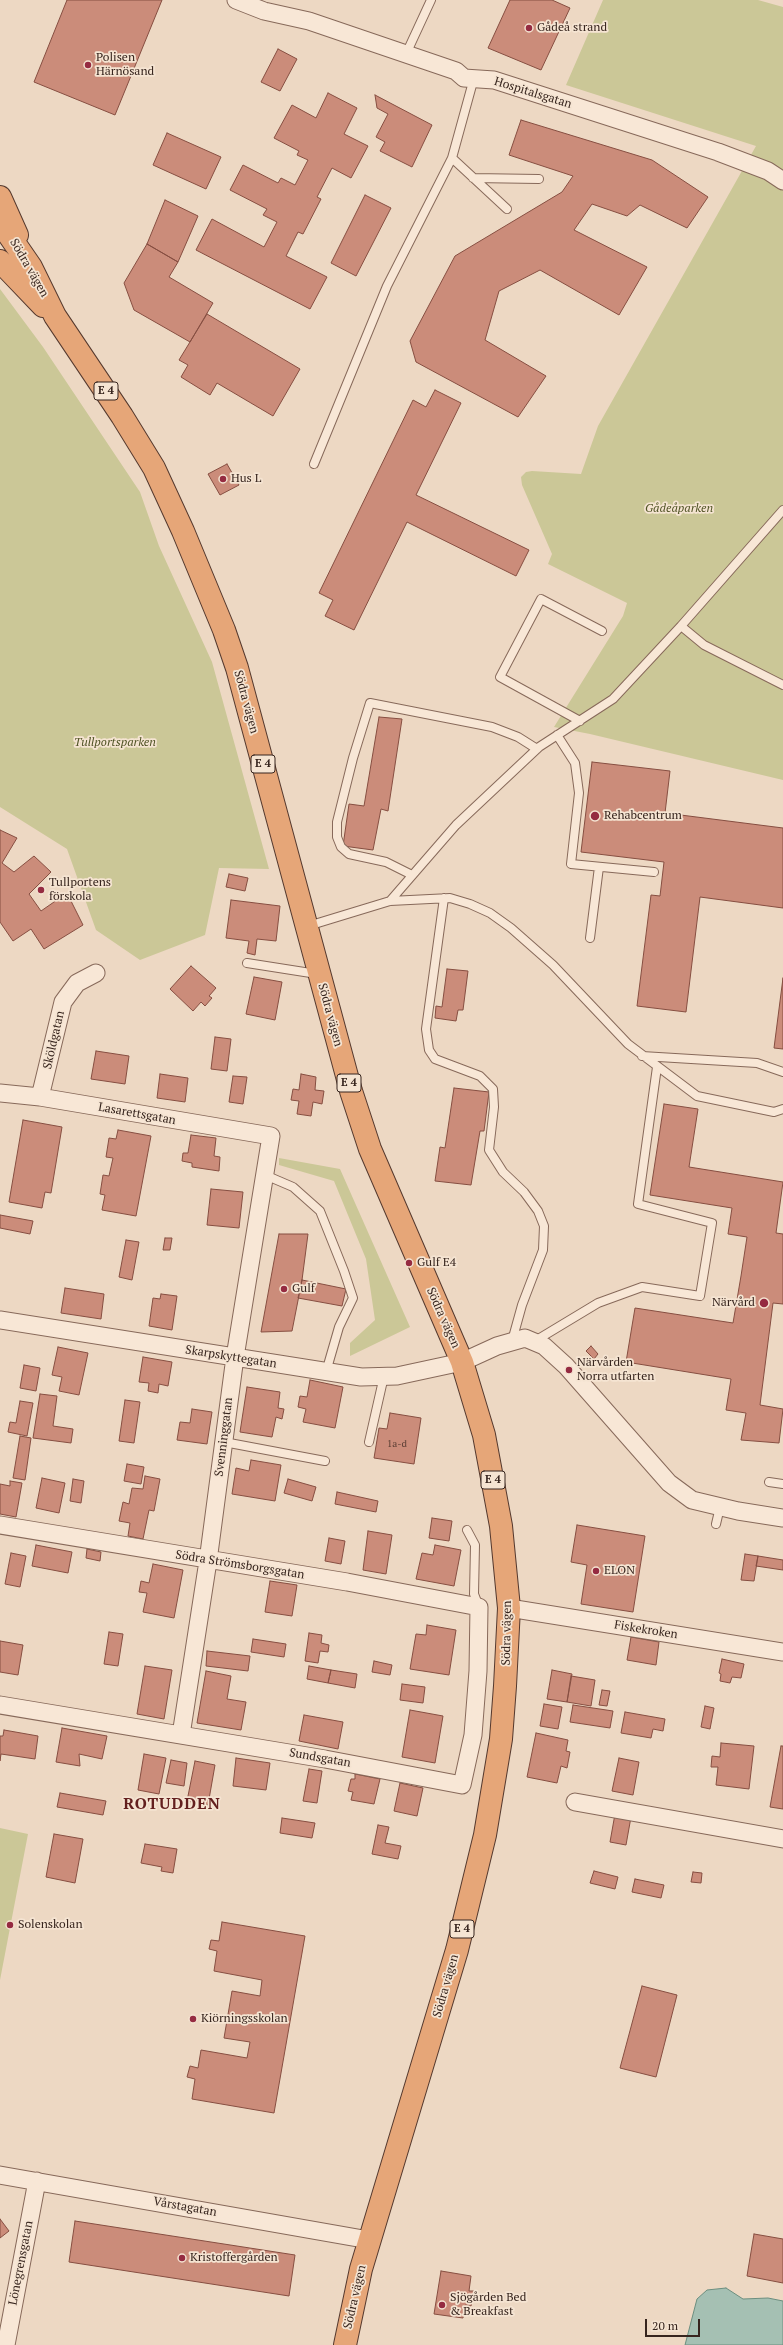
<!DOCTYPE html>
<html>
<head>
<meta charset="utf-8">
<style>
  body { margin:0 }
  #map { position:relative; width:783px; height:2345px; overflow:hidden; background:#edd8c3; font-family:"PT Serif",serif }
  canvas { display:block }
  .scale { position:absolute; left:645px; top:2319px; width:55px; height:18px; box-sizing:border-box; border:2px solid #37251e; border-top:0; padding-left:5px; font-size:12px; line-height:14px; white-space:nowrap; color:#37251e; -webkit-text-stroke:3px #f5e4d2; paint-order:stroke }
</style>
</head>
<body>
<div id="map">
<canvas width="783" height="2345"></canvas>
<div class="scale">20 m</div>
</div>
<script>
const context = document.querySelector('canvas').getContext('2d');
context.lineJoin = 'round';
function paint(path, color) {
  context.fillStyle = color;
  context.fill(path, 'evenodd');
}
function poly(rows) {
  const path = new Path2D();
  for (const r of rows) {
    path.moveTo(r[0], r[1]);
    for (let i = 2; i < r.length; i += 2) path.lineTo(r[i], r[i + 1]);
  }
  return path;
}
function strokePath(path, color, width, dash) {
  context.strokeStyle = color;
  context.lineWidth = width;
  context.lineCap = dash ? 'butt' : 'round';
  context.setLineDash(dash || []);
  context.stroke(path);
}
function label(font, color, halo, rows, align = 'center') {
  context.font = font + ' "PT Serif",serif';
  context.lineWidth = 3.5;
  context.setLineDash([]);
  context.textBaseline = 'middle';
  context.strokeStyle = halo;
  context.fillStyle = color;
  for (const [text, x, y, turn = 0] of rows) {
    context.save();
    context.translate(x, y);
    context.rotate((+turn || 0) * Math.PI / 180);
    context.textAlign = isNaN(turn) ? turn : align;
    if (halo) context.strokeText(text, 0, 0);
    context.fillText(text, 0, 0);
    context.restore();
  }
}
const green = poly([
  [603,0,758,0,783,7,783,780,590,734,554,727,623,616,627,603,548,564,552,554,522,485,521,477,526,472,532,471,581,474,598,426,756,146,566,85],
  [0,289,43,347,140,492,159,546,212,662,269,869,219,868,205,935,140,960,96,930,67,849,0,807],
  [279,1158,340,1169,410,1327,350,1356,350,1343,375,1320,366,1259,334,1181,279,1165],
  [0,1828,28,1834,0,1980]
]);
const water = poly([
  [726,2288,743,2299,768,2298,783,2301,783,2345,685,2345,697,2299,707,2290,726,2288]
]);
const building = poly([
  [67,0,162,0,115,115,34,82,67,0],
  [510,0,552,0,570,8,541,70,488,48,510,0],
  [278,49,297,59,280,91,261,82,278,49],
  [328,93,357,108,344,134,368,146,351,178,332,168,317,197,321,199,303,234,298,232,286,256,327,277,310,309,196,250,212,219,264,247,277,222,263,215,267,209,230,190,243,165,278,183,281,178,295,185,308,160,297,155,299,151,274,138,292,105,316,118,328,93],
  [375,95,432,125,412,167,380,151,385,142,376,137,388,114,377,108,375,95],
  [521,120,652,160,708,197,687,228,640,205,627,216,592,204,574,230,647,267,619,315,540,270,499,291,485,340,546,376,518,417,416,362,410,341,455,256,562,192,573,176,509,155,521,120],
  [167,133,221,157,206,189,153,165,167,133],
  [365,195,391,208,356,276,331,263,365,195],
  [165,200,198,216,178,262,147,244,165,200],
  [147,244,178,262,169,277,213,303,190,342,134,310,124,283,147,244],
  [207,314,300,369,273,416,217,383,210,395,181,377,188,365,179,360,207,314],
  [435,390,461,403,416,495,529,550,516,576,407,522,354,630,325,616,333,600,319,593,413,400,426,407,435,390],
  [227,464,239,485,220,495,208,474,227,464],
  [379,717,402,719,388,811,381,809,373,850,343,846,349,804,364,806,379,717],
  [592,762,670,771,665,813,783,828,783,908,700,897,686,1012,637,1006,651,895,660,896,664,862,581,852,592,762],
  [0,830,17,838,2,863,14,872,34,856,51,872,29,894,41,911,67,893,83,925,44,949,31,929,13,941,0,922,0,830],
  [229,874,248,878,245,891,226,887,229,874],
  [231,900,280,906,276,941,257,939,255,955,247,953,249,941,226,938,231,900],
  [191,966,216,988,209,996,212,998,205,1006,201,1002,193,1011,170,989,191,966],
  [447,969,468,971,463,1010,458,1010,456,1021,435,1018,436,1006,442,1007,447,969],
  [254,977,282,982,275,1020,246,1014,254,977],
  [783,978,783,1049,774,1048,783,978],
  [215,1037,231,1039,227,1071,211,1069,215,1037],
  [96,1051,129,1056,125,1084,91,1079,96,1051],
  [160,1074,188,1078,185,1102,157,1098,160,1074],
  [301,1074,316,1077,315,1090,324,1091,322,1104,313,1102,311,1116,297,1114,299,1101,291,1100,293,1089,299,1090,301,1074],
  [233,1076,247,1077,243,1104,229,1102,233,1076],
  [454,1088,489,1092,484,1131,480,1131,471,1185,435,1181,440,1147,445,1148,454,1088],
  [664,1104,698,1109,689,1167,783,1182,776,1233,783,1234,783,1304,773,1303,760,1405,783,1409,779,1443,741,1440,746,1413,726,1410,731,1379,626,1362,635,1308,733,1323,741,1276,747,1237,728,1234,732,1208,650,1195,664,1104],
  [23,1120,62,1127,51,1193,45,1192,42,1208,9,1202,23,1120],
  [118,1130,151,1136,136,1216,102,1210,105,1195,100,1194,103,1175,109,1176,113,1158,106,1157,109,1138,116,1139,118,1130],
  [191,1135,216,1138,214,1156,220,1157,219,1171,192,1167,192,1163,182,1161,183,1153,188,1153,191,1135],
  [211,1189,243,1192,239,1228,207,1225,211,1189],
  [0,1215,33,1221,30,1234,0,1228,0,1215],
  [279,1234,308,1234,302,1280,292,1331,261,1332,279,1234],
  [165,1238,172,1238,170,1250,163,1250,165,1238],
  [126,1240,139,1242,132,1280,119,1277,126,1240],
  [302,1280,346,1289,342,1306,298,1298,302,1280],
  [65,1288,104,1294,101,1319,61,1313,65,1288],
  [161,1294,177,1296,172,1330,149,1326,153,1298,160,1299,161,1294],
  [591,1346,598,1354,594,1359,586,1351,591,1346],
  [58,1347,88,1353,79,1395,59,1391,62,1377,52,1375,58,1347],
  [143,1357,172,1362,168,1386,159,1384,158,1393,148,1391,149,1383,139,1382,143,1357],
  [24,1365,40,1368,36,1391,20,1388,24,1365],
  [310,1380,343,1387,335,1428,303,1422,306,1409,298,1407,300,1396,307,1397,310,1380],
  [247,1387,280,1392,278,1408,284,1409,282,1419,276,1417,272,1437,240,1432,247,1387],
  [40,1394,57,1396,53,1426,73,1429,71,1443,33,1438,40,1394],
  [125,1400,140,1402,134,1443,119,1441,125,1400],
  [20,1401,33,1403,27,1436,8,1432,10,1422,16,1423,20,1401],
  [192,1409,212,1412,207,1444,177,1440,180,1422,190,1423,192,1409],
  [390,1413,421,1418,414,1464,374,1458,379,1428,387,1429,390,1413],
  [20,1436,31,1438,25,1480,13,1478,20,1436],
  [251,1460,281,1465,275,1501,232,1494,236,1468,249,1471,251,1460],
  [127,1464,144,1467,141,1484,124,1481,127,1464],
  [145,1476,160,1479,154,1511,149,1510,143,1539,128,1536,130,1523,119,1521,123,1502,129,1504,132,1488,143,1489,145,1476],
  [42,1478,65,1483,59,1513,36,1508,42,1478],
  [73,1479,84,1481,81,1503,70,1501,73,1479],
  [288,1479,316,1487,312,1501,284,1493,288,1479],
  [10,1481,22,1483,16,1517,0,1514,0,1484,10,1486,10,1481],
  [337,1492,378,1501,376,1512,335,1504,337,1492],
  [432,1518,452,1521,449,1541,429,1538,432,1518],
  [577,1525,645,1536,633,1612,581,1604,587,1565,571,1562,577,1525],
  [368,1531,392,1535,386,1574,363,1570,368,1531],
  [329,1538,345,1541,341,1564,325,1561,329,1538],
  [36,1545,72,1552,68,1573,32,1566,36,1545],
  [435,1545,461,1550,454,1586,416,1579,422,1553,433,1555,435,1545],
  [87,1549,101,1552,100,1561,86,1558,87,1549],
  [11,1553,26,1556,20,1587,5,1584,11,1553],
  [745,1554,758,1556,754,1581,741,1580,745,1554],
  [758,1556,783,1560,783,1570,756,1566,758,1556],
  [153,1564,183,1570,174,1618,143,1612,147,1593,139,1592,141,1581,149,1583,153,1564],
  [270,1581,297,1585,292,1616,265,1612,270,1581],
  [427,1625,456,1630,449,1675,410,1669,416,1634,426,1635,427,1625],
  [109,1632,123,1634,118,1666,104,1664,109,1632],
  [309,1633,322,1635,321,1643,329,1645,328,1652,320,1651,318,1663,305,1661,309,1633],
  [631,1637,659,1642,656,1665,627,1660,631,1637],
  [253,1639,286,1644,284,1657,251,1652,253,1639],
  [0,1641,23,1645,18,1675,0,1672,0,1641],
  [207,1651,250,1656,248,1671,206,1666,207,1651],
  [722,1659,744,1664,741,1678,732,1677,730,1683,720,1681,721,1674,719,1673,722,1659],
  [374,1661,392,1665,390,1675,372,1672,374,1661],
  [145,1666,172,1670,164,1719,137,1714,145,1666],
  [309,1666,331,1670,328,1683,307,1679,309,1666],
  [331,1670,357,1674,355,1688,328,1683,331,1670],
  [552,1670,572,1674,567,1702,547,1699,552,1670],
  [206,1671,231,1676,227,1699,246,1702,241,1730,197,1723,206,1671],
  [571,1676,595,1680,591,1706,567,1702,571,1676],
  [402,1684,425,1687,423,1703,400,1700,402,1684],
  [602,1690,610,1691,607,1706,599,1705,602,1690],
  [544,1704,562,1707,558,1729,540,1726,544,1704],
  [573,1705,613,1711,610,1728,570,1722,573,1705],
  [705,1706,714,1708,710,1729,701,1727,705,1706],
  [410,1710,443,1716,435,1763,402,1757,410,1710],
  [625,1712,665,1719,663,1731,653,1729,651,1738,621,1733,625,1712],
  [304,1715,343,1722,338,1749,299,1741,304,1715],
  [62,1728,107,1736,102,1759,79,1754,80,1766,56,1762,62,1728],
  [4,1730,38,1736,35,1759,1,1754,0,1761,0,1736,3,1736,4,1730],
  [536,1733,568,1740,566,1751,570,1752,567,1768,561,1766,557,1783,527,1777,536,1733],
  [721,1743,754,1746,749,1789,716,1785,718,1767,711,1767,712,1756,720,1757,721,1743],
  [781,1746,783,1746,783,1809,770,1807,781,1746],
  [144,1754,166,1758,159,1794,138,1790,144,1754],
  [236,1758,270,1763,266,1790,233,1786,236,1758],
  [619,1758,639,1762,633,1795,612,1791,619,1758],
  [171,1760,187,1763,184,1786,166,1783,171,1760],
  [195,1761,215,1765,208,1805,187,1801,195,1761],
  [309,1769,322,1771,317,1803,303,1801,309,1769],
  [355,1774,380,1779,374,1804,351,1800,353,1792,348,1791,351,1779,355,1779,355,1774],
  [400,1783,423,1788,417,1816,394,1811,400,1783],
  [60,1793,106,1801,103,1815,57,1807,60,1793],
  [615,1814,631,1817,626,1845,610,1842,615,1814],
  [282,1818,315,1823,312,1838,280,1833,282,1818],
  [378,1825,389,1827,385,1843,401,1846,398,1859,372,1854,378,1825],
  [54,1834,83,1839,75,1883,46,1877,54,1834],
  [145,1844,177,1849,173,1873,161,1871,162,1867,141,1863,145,1844],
  [594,1871,618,1877,615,1889,590,1883,594,1871],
  [693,1872,702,1873,701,1883,691,1882,693,1872],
  [635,1879,664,1885,661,1898,632,1892,635,1879],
  [222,1922,305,1936,274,2113,192,2099,195,2079,187,2077,190,2066,198,2068,201,2050,247,2058,250,2042,224,2038,232,1991,260,1996,262,1980,214,1971,217,1951,209,1949,211,1940,219,1941,222,1922],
  [642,1986,677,1995,656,2077,620,2068,642,1986],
  [0,2219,9,2231,0,2238,0,2219],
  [75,2221,295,2255,289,2296,69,2262,75,2221],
  [754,2234,783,2239,783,2283,747,2276,754,2234],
  [441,2271,471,2276,469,2291,474,2291,471,2306,465,2305,463,2318,434,2314,441,2271]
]);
const service = poly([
  [406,54,431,0],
  [452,158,507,209],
  [473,178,539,179],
  [314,464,387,286,452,158,474,78],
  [681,626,704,645,783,685],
  [580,721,500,677,541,599,602,631],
  [557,735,575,763,579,793,571,864,654,872],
  [412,875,386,862,349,854,341,847,337,837,337,822,353,758,370,703,492,727,518,737,537,749],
  [444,898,426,1029,429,1050,435,1059,480,1076,493,1089,494,1107,489,1150,503,1172,524,1192,538,1211,544,1226,543,1250,522,1305,512,1341],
  [390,901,456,825,539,747,613,699,681,626,783,510],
  [308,926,390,901,450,898,470,904,490,913,511,928,553,965,628,1044,697,1096,774,1112,783,1109],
  [590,938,599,867],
  [247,963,317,974],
  [642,1056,757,1063,783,1072],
  [265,1175,293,1187,320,1211,344,1271,353,1298,339,1327,326,1372],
  [535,1341,598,1303,642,1287,700,1296,712,1223,638,1204,657,1067],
  [224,1442,325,1461],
  [369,1442,384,1376],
  [769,1482,783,1484],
  [716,1524,720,1507],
  [467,1530,475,1545,474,1594,479,1607]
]);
const minor = poly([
  [236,0,264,11,309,21,456,71,464,78,494,80,718,152,768,171,783,181],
  [0,1093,40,1097,271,1136,235,1357,208,1561,181,1735],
  [40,1097,63,1002,77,983,96,973],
  [0,1320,361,1377,397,1376,462,1362,497,1346,525,1338,544,1346,566,1366,669,1483,692,1500,738,1511,783,1518],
  [0,1525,347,1582,479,1607,478,1671,473,1735,462,1785,325,1759,0,1705],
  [509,1608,783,1652],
  [575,1802,783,1839],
  [0,2175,369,2240],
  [6,2345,37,2181]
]);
const trunk = poly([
  [0,197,17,235],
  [0,222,31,267,55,316,122,416,154,468,183,531,224,630,237,668,351,1091,370,1149,462,1362,484,1435,501,1526,509,1608,505,1686,501,1739,485,1835,457,1950,361,2269,345,2345],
  [0,261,43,306]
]);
const markers = [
  [529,28,4,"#952b41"],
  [88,65,4,"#952b41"],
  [223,479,4,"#952b41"],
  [595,816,5,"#952b41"],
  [41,890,4,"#952b41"],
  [409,1263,4,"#952b41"],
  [284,1289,4,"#952b41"],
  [764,1303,5,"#952b41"],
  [569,1370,4,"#952b41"],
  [596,1571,4,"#952b41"],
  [10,1925,4,"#952b41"],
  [193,2019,4,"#952b41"],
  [182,2258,4,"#952b41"],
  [442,2305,4,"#952b41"]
];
const numberNames = [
  ["1a-d",397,1444]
];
const shields = [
  [106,391,24],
  [263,764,24],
  [349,1083,24],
  [493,1480,24],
  [462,1929,24]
];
const shieldNames = [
  ["E 4",106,391],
  ["E 4",263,764],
  ["E 4",349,1083],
  ["E 4",493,1480],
  ["E 4",462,1929]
];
const poiNames = [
  ["Gådeå strand",537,28],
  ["Polisen",96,58],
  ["Härnösand",96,72],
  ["Hus L",231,479],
  ["Rehabcentrum",604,816],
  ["Tullportens",49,883],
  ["förskola",49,897],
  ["Gulf E4",417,1263],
  ["Gulf",292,1289],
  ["Närvård",755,1303,"right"],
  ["Närvården",577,1363],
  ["Norra utfarten",577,1377],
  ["ELON",604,1571],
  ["Solenskolan",18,1925],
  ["Kiörningsskolan",201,2019],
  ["Kristoffergården",190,2258],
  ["Sjögården Bed",450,2298],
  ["& Breakfast",450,2312]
];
const streetNames = [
  ["Hospitalsgatan",533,93,17],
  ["Södra vägen",29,268,60],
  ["Södra vägen",246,702,75],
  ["Södra vägen",330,1015,75],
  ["Sköldgatan",54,1040,-77],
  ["Lasarettsgatan",137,1114,10],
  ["Södra vägen",443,1318,66],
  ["Skarpskyttegatan",231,1357,9],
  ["Svenninggatan",224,1437,-83],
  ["Södra Strömsborgsgatan",240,1565,9],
  ["Fiskekroken",646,1630,9],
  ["Södra vägen",507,1633,-89],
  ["Sundsgatan",320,1758,10],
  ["Södra vägen",446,1986,-74],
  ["Vårstagatan",185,2207,10],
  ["Lönegrensgatan",21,2263,-79],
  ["Södra vägen",355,2297,-77]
];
const parkNames = [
  ["Gådeåparken",679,509],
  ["Tullportsparken",115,743]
];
const districtNames = [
  ["ROTUDDEN",172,1804]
];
paint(green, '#cbc797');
paint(water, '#a5c0b3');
strokePath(water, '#6c8e7f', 1);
paint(building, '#cb8c7a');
strokePath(building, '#864e41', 1);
strokePath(service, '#87695a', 10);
strokePath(minor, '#87695a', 19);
strokePath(trunk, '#55392e', 24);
strokePath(service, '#f8e7d6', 8);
strokePath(minor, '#f8e7d6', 17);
strokePath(trunk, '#e6a678', 22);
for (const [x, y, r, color] of markers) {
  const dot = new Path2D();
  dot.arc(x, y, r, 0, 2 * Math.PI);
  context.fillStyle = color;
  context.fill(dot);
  strokePath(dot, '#f5e4d2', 1.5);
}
label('10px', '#5c3f35', null, numberNames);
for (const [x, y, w] of shields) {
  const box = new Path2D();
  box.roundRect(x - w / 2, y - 9, w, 18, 3);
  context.fillStyle = '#f5e4d2';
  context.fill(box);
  strokePath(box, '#37251e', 1);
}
label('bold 11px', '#37251e', null, shieldNames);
label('12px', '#37251e', '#f5e4d2', poiNames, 'left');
label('12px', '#37251e', '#f5e4d2', streetNames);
label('italic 12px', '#505325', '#f5e4d2', parkNames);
context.letterSpacing = '1px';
label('bold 16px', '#631f1e', '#f5e4d2', districtNames);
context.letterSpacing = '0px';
</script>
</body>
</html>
